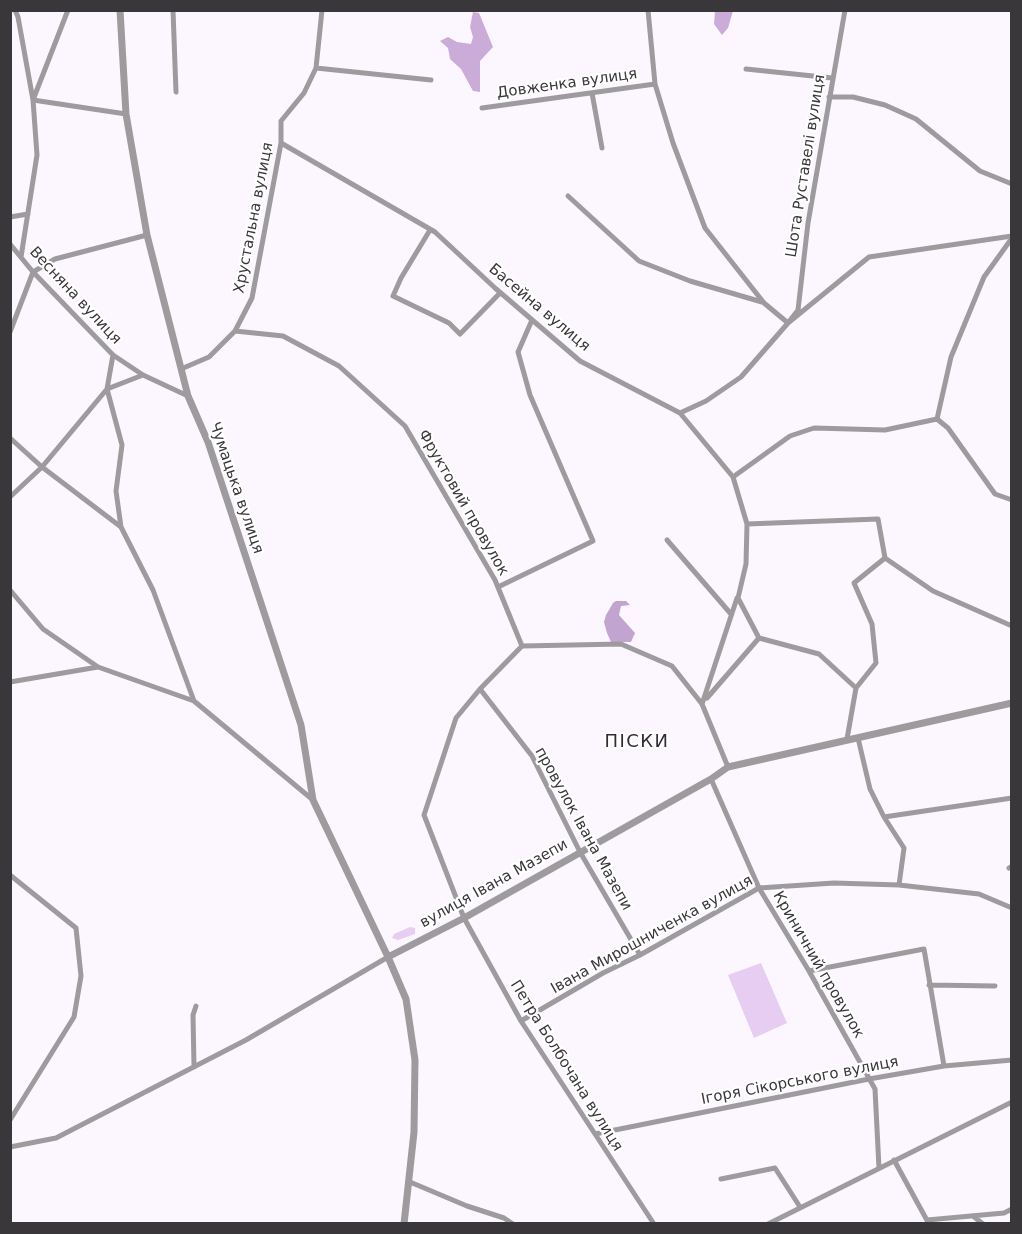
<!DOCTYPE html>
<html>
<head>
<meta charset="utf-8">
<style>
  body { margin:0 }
  #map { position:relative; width:1022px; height:1234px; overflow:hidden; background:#fcf7fe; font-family:"DejaVu Sans",sans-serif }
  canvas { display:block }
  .frame { position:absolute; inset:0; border:12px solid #39373a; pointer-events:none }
</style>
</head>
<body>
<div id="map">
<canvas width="1022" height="1234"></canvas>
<div class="frame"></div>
</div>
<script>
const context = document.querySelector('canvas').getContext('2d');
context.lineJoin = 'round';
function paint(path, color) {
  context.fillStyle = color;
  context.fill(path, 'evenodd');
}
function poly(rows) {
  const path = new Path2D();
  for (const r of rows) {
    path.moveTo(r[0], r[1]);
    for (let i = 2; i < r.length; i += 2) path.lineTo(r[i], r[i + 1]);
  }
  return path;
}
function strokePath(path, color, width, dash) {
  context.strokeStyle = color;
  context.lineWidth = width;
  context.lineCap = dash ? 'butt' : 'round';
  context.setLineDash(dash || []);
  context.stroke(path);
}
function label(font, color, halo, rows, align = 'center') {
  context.font = font + ' "DejaVu Sans",sans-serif';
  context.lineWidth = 4.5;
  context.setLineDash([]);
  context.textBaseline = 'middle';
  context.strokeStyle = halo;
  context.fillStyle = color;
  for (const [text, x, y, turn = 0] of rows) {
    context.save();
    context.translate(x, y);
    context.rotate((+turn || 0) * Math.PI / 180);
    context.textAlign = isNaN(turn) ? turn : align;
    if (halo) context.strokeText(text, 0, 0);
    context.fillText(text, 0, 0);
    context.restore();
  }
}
const green = poly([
  [410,927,415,928,415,934,398,940,392,938,394,934],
  [761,963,787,1023,754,1038,728,975]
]);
const forest = poly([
  [715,11,733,11,728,28,722,35,714,24],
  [473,12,479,13,493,47,480,61,480,92,473,91,461,69,450,59,448,48,440,41,448,37,457,42,471,44,473,37,470,27]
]);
const water = poly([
  [616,601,626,601,630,605,621,606,619,615,635,633,631,642,611,642,607,633,604,622,606,615,613,603]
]);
const minor = poly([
  [15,10,18,17,33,100,37,155,21,257],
  [68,10,33,100,126,114],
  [173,10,176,92],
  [648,10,655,84,673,143,705,228,764,303,788,323,798,310,808,223,845,10],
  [316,68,431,80],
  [746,69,832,78],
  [592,93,602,148],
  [829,97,853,97,885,105,916,119,980,171,1012,184],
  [482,108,655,84],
  [281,143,435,232,495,288,580,361,680,413,733,477,747,524,746,564,738,598,759,638,819,654,856,688,847,739],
  [568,196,639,261,690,281,762,302],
  [10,217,28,214],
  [430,230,401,278,393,296,449,323,460,334,500,293],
  [10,244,33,272,113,355,143,375,188,396],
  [235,331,283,336,339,366,405,426,495,580,522,646],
  [10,332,33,272,55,259,147,235],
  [113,355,107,389,122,445,116,491,121,527],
  [181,369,209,357,235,331,252,298,281,143,281,121,304,93,316,68,322,10],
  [680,413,706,401,741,377,788,323,869,257,1012,236],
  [937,419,951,357,984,277,1012,238],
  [10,438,42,467,121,527,153,590,194,701],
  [733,477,790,436,814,428,885,430,937,419,948,428,995,494,1012,500],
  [10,497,42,467,107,389,143,375],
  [747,524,878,519,885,558,933,591,1012,626],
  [667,540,731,614],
  [498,587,593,541,530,395,518,352,532,320],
  [10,590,43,629,98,667],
  [10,682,98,667,194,701,313,800],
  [856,688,876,663,872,624,854,583,885,558],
  [480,689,532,756,580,852,640,955],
  [707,698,759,638],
  [702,704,737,598],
  [858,738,870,789,884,817,904,848,899,885],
  [711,779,759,888,809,971,875,1089,879,1168],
  [884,817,1012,798],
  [1009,868,1012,866],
  [10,875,76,928,81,976,74,1017,10,1120],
  [809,971,924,949,944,1066],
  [929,985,995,986],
  [521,1021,603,973,640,955,759,888,834,883,899,885,979,894,1012,908],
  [194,1067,193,1015,196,1006],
  [595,1134,869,1079,944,1066,1012,1060],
  [10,1147,56,1138,246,1040,388,957],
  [894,1160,929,1224],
  [721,1179,775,1168,800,1207],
  [410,1182,467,1206,504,1218,513,1224],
  [973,1216,983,1224],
  [927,1220,1004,1213,1012,1209],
  [654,1224,521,1021,464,918,424,815,456,718,480,689,522,646,621,644,672,666,702,704,728,767],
  [768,1224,1012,1102]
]);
const tertiary = poly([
  [120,10,126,114,147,235,188,396,208,442,301,725,313,800,388,957,406,999,415,1060,414,1132,404,1224],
  [388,957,464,918,711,779,728,767,1012,703]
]);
const streetNames = [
  ["Довженка вулиця",567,84,-8],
  ["Шота Руставелі вулиця",806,166,-81],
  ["Хрустальна вулиця",254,218,-79],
  ["Весняна вулиця",75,296,47],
  ["Басейна вулиця",539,308,40],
  ["Чумацька вулиця",236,488,71],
  ["Фруктовий провулок",463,503,60],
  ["провулок Івана Мазепи",583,829,61],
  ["вулиця Івана Мазепи",494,884,-29],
  ["Івана Мирошниченка вулиця",652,935,-29],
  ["Криничний провулок",818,965,60],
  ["Петра Болбочана вулиця",566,1066,58],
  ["Ігоря Сікорського вулиця",800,1081,-11]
];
const quarterNames = [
  ["ПІСКИ",637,742]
];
paint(green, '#e6cdf1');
paint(forest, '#cbacd9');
paint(water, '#c2a4d1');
strokePath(minor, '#9d9b9e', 5);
strokePath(tertiary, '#9d9b9e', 7);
label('15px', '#39373a', '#fff', streetNames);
context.letterSpacing = '1.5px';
label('18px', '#302c32', '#fff', quarterNames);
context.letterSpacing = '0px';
</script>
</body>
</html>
